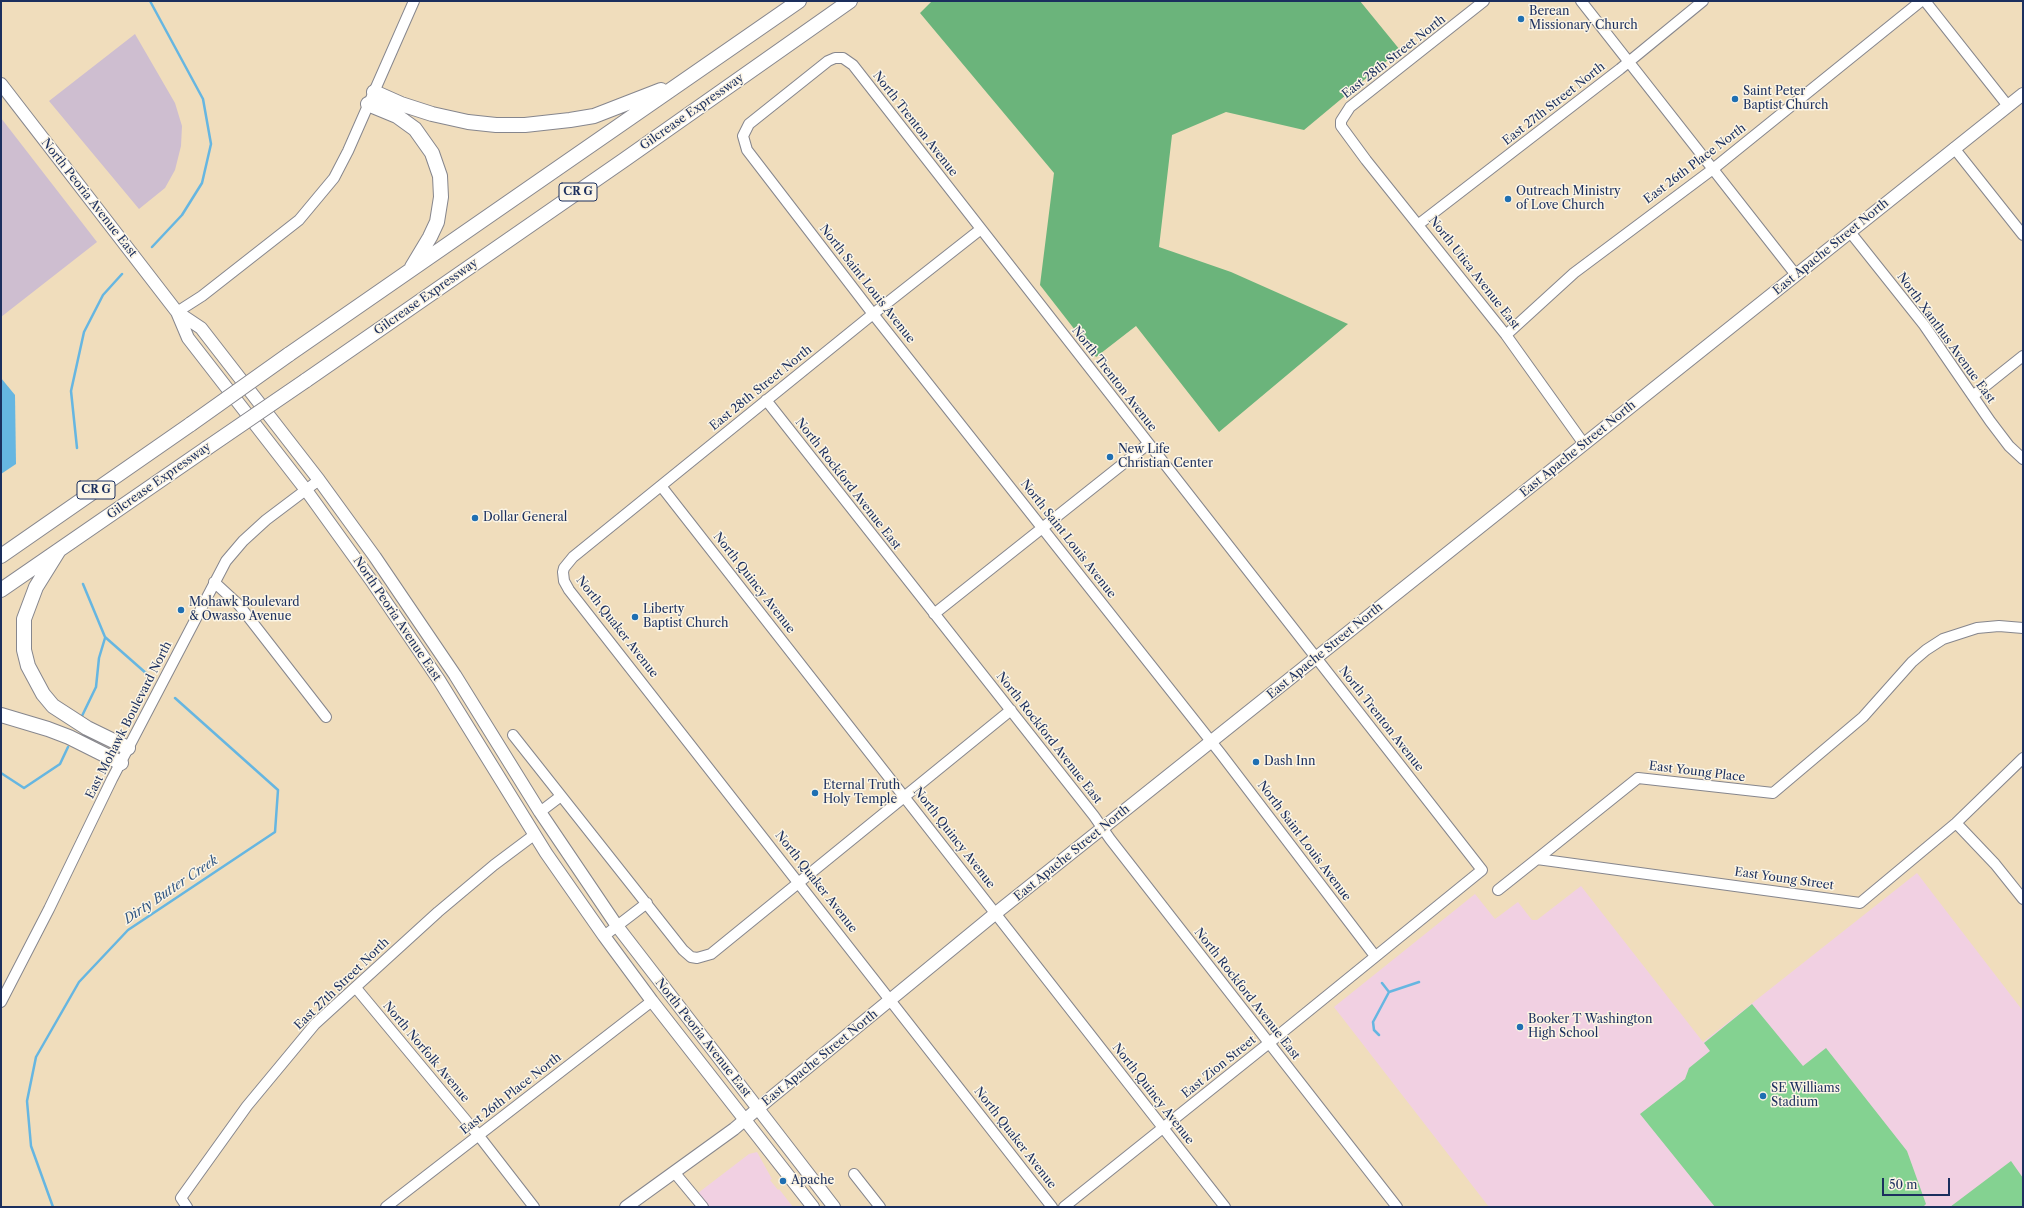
<!DOCTYPE html>
<html>
<head>
<meta charset="utf-8">
<style>
  body { margin:0 }
  #map { position:relative; width:2024px; height:1208px; overflow:hidden; background:#f0ddbc; font-family:"Libre Caslon Text",serif }
  canvas { display:block }
  .frame { position:absolute; inset:0; border:2px solid #1b2f5e; pointer-events:none }
  .scale { position:absolute; left:1882px; top:1178px; width:68px; height:18px; box-sizing:border-box; border:2px solid #1b2f5e; border-top:0; padding-left:5px; font-size:12px; line-height:14px; white-space:nowrap; color:#1b2f5e; -webkit-text-stroke:3px #fcf5e5; paint-order:stroke }
</style>
</head>
<body>
<div id="map">
<canvas width="2024" height="1208"></canvas>
<div class="frame"></div>
<div class="scale">50 m</div>
</div>
<script>
const context = document.querySelector('canvas').getContext('2d');
context.lineJoin = 'round';
function paint(path, color) {
  context.fillStyle = color;
  context.fill(path, 'evenodd');
}
function poly(rows) {
  const path = new Path2D();
  for (const r of rows) {
    path.moveTo(r[0], r[1]);
    for (let i = 2; i < r.length; i += 2) path.lineTo(r[i], r[i + 1]);
  }
  return path;
}
function strokePath(path, color, width, dash) {
  context.strokeStyle = color;
  context.lineWidth = width;
  context.lineCap = dash ? 'butt' : 'round';
  context.setLineDash(dash || []);
  context.stroke(path);
}
function label(font, color, halo, rows, align = 'center') {
  context.font = font + ' "Libre Caslon Text",serif';
  context.lineWidth = 3;
  context.setLineDash([]);
  context.textBaseline = 'middle';
  context.strokeStyle = halo;
  context.fillStyle = color;
  for (const [text, x, y, turn = 0] of rows) {
    context.save();
    context.translate(x, y);
    context.rotate((+turn || 0) * Math.PI / 180);
    context.textAlign = isNaN(turn) ? turn : align;
    if (halo) context.strokeText(text, 0, 0);
    context.fillText(text, 0, 0);
    context.restore();
  }
}
const built = poly([
  [1917,873,2023,1011,2023,1207,1489,1207,1334,1007,1475,894,1495,919,1518,902,1532,920,1537,920,1581,886,1703,1042],
  [757,1152,772,1179,770,1180,778,1190,779,1189,793,1207,708,1207,698,1193,749,1154]
]);
const industrial = poly([
  [135,34,175,103,182,126,181,146,175,170,165,188,139,209,49,101],
  [1,118,97,242,1,317]
]);
const green = poly([
  [1752,1004,1803,1066,1826,1048,1907,1151,1926,1204,1923,1207,1715,1207,1640,1114,1685,1079,1689,1068,1710,1051,1704,1043],
  [2011,1161,2023,1178,2023,1207,1950,1207]
]);
const forest = poly([
  [932,1,1360,1,1400,50,1304,130,1226,112,1172,135,1159,247,1231,272,1348,324,1219,432,1136,326,1096,357,1040,285,1054,173,920,13]
]);
const water = poly([
  [1,378,15,395,16,464,1,474]
]);
const stream = poly([
  [150,1,203,99,211,144,202,183,182,215,152,247],
  [77,448,71,391,84,332,103,295,122,274],
  [83,584,105,637,147,674],
  [81,718,96,687,99,658,105,638],
  [1,773,24,788,60,764,68,747],
  [1389,992,1419,982],
  [1379,1035,1374,1030,1373,1022,1389,992,1382,983],
  [53,1207,31,1146,27,1101,36,1057,79,982,128,930,275,832,278,790,175,698]
]);
const minor = poly([
  [1484,1,1350,107,1341,121,1341,126,1366,160,1506,335,1584,444],
  [1581,1,1796,275],
  [1925,1,2008,106],
  [1954,148,2023,235],
  [1419,224,1620,69,1703,1],
  [981,229,873,314,573,557,564,568,563,572,564,581,569,590,1052,1207],
  [1850,232,1924,325,1990,421,2009,446,2023,459],
  [177,312,202,296,299,220,334,178,348,151,414,1],
  [1506,335,1574,273,1713,169,1921,1],
  [1974,395,2023,356],
  [766,400,1094,816,1110,839,1397,1207],
  [661,486,1225,1207],
  [214,582,239,605,326,717],
  [934,614,1148,444],
  [513,735,683,950,691,957,697,958,711,954,1011,710],
  [540,812,561,796],
  [1956,823,1995,864,2023,899],
  [1537,859,1638,778,1773,793,1863,717,1912,662,1926,650,1943,639,1977,628,1999,626,2023,628],
  [1498,890,1537,859,1860,903,1956,823,2023,758],
  [604,936,647,903],
  [356,988,479,1136,534,1207],
  [1,1002,49,909,112,779,226,561,243,541,266,520,319,480],
  [674,1172,703,1207],
  [854,1174,880,1207],
  [187,1207,181,1198,247,1106,315,1024,438,912,494,865,534,835],
  [386,1207,652,1001],
  [1064,1207,1269,1043,1482,870,853,65,843,58,835,58,828,61,749,124,743,136,747,150,873,314,1221,754,1375,956]
]);
const major = poly([
  [1,84,177,312,188,338,306,490,373,583,439,680,546,853,604,936,652,1001,813,1207],
  [177,312,201,328,319,480,375,557,455,675,540,812,617,926,834,1207],
  [626,1207,734,1129,768,1100,996,913,2023,94]
]);
const highway = poly([
  [374,92,401,104,432,114,468,122,496,125,525,125,570,120,594,116,661,90],
  [368,104,397,116,415,129,432,153,440,176,441,197,437,222,430,237,412,267],
  [288,355,799,1],
  [305,381,624,160,850,1],
  [59,550,36,587,24,619,24,650,28,666,43,694,53,706,87,728,128,748],
  [1,556,191,424],
  [1,590,207,448],
  [1,715,48,729,69,737,121,763]
]);
const highwayBridge = poly([
  [191,424,288,355],
  [207,448,305,381]
]);
const markers = [
  [1521,19,4,"#1f6fb2"],
  [1735,99,4,"#1f6fb2"],
  [1508,199,4,"#1f6fb2"],
  [1110,457,4,"#1f6fb2"],
  [475,518,4,"#1f6fb2"],
  [181,610,4,"#1f6fb2"],
  [635,617,4,"#1f6fb2"],
  [1256,762,4,"#1f6fb2"],
  [815,793,4,"#1f6fb2"],
  [1520,1027,4,"#1f6fb2"],
  [1763,1096,4,"#1f6fb2"],
  [783,1181,4,"#1f6fb2"]
];
const shields = [
  [578,192,38],
  [96,490,38]
];
const shieldNames = [
  ["CR G",578,192],
  ["CR G",96,490]
];
const poiNames = [
  ["Berean",1529,12],
  ["Missionary Church",1529,26],
  ["Saint Peter",1743,92],
  ["Baptist Church",1743,106],
  ["Outreach Ministry",1516,192],
  ["of Love Church",1516,206],
  ["New Life",1118,450],
  ["Christian Center",1118,464],
  ["Dollar General",483,518],
  ["Mohawk Boulevard",189,603],
  ["& Owasso Avenue",189,617],
  ["Liberty",643,610],
  ["Baptist Church",643,624],
  ["Dash Inn",1264,762],
  ["Eternal Truth",823,786],
  ["Holy Temple",823,800],
  ["Booker T Washington",1528,1020],
  ["High School",1528,1034],
  ["SE Williams",1771,1089],
  ["Stadium",1771,1103],
  ["Apache",791,1181]
];
const streetNames = [
  ["East 28th Street North",1394,57,-38],
  ["East 27th Street North",1554,104,-38],
  ["Gilcrease Expressway",692,112,-35],
  ["North Trenton Avenue",915,124,52],
  ["East 26th Place North",1695,164,-37],
  ["North Peoria Avenue East",89,198,52],
  ["East Apache Street North",1831,247,-39],
  ["North Utica Avenue East",1474,273,52],
  ["North Saint Louis Avenue",867,284,52],
  ["Gilcrease Expressway",426,297,-35],
  ["North Xanthus Avenue East",1946,338,54],
  ["North Trenton Avenue",1114,379,52],
  ["East 28th Street North",761,388,-39],
  ["East Apache Street North",1578,449,-39],
  ["Gilcrease Expressway",159,481,-35],
  ["North Rockford Avenue East",848,484,52],
  ["North Saint Louis Avenue",1068,539,52],
  ["North Quincy Avenue",754,583,52],
  ["North Peoria Avenue East",397,619,56],
  ["North Quaker Avenue",617,627,52],
  ["East Apache Street North",1325,651,-39],
  ["North Trenton Avenue",1381,719,52],
  ["East Mohawk Boulevard North",129,720,-63],
  ["North Rockford Avenue East",1049,738,52],
  ["East Young Place",1697,772,7],
  ["North Quincy Avenue",954,838,52],
  ["North Saint Louis Avenue",1304,841,53],
  ["East Apache Street North",1072,853,-39],
  ["East Young Street",1784,879,8],
  ["North Quaker Avenue",816,882,52],
  ["East 27th Street North",342,984,-44],
  ["North Rockford Avenue East",1247,994,52],
  ["North Peoria Avenue East",703,1038,52],
  ["North Norfolk Avenue",426,1052,50],
  ["East Apache Street North",820,1058,-39],
  ["East Zion Street",1219,1067,-39],
  ["East 26th Place North",511,1094,-38],
  ["North Quincy Avenue",1153,1094,52],
  ["North Quaker Avenue",1015,1138,52]
];
const waterNames = [
  ["Dirty Butter Creek",171,890,-34]
];
paint(built, '#f1d0e2');
paint(industrial, '#cebed0');
paint(green, '#84d291');
paint(forest, '#6bb47b');
paint(water, '#66b6e1');
strokePath(stream, '#66b6e1', 2.5);
strokePath(minor, '#86868d', 12);
strokePath(major, '#86868d', 14);
strokePath(highway, '#86868d', 16);
strokePath(minor, '#fff', 10);
strokePath(major, '#fff', 12);
strokePath(highway, '#fff', 14);
strokePath(highwayBridge, '#86868d', 16, []);
strokePath(highwayBridge, '#fff', 14);
for (const [x, y, r, color] of markers) {
  const dot = new Path2D();
  dot.arc(x, y, r, 0, 2 * Math.PI);
  context.fillStyle = color;
  context.fill(dot);
  strokePath(dot, '#fcf5e5', 1.5);
}
for (const [x, y, w] of shields) {
  const box = new Path2D();
  box.roundRect(x - w / 2, y - 9, w, 18, 3);
  context.fillStyle = '#fcf5e5';
  context.fill(box);
  strokePath(box, '#1b2f5e', 1);
}
label('bold 11px', '#1b2f5e', null, shieldNames);
label('12px', '#1b2f5e', '#fcf5e5', poiNames, 'left');
label('12px', '#1b2f5e', '#fcf5e5', streetNames);
label('italic 13px', '#325885', '#fcf5e5', waterNames);
</script>
</body>
</html>
